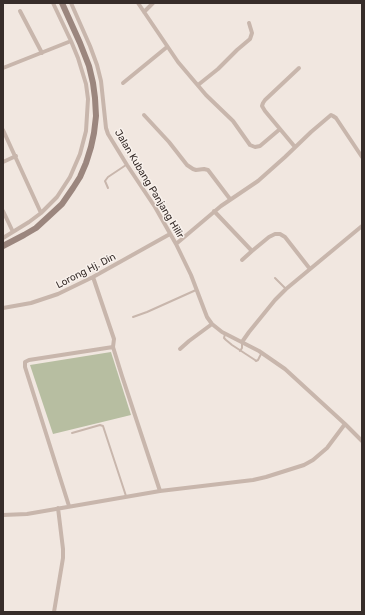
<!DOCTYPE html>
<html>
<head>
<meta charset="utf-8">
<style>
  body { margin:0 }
  #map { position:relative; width:365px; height:615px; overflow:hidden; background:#f1e7e0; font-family:Rubik,sans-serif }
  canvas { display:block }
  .frame { position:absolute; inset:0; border:4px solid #372d2a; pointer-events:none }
</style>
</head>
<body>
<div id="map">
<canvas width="365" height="615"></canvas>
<div class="frame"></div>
</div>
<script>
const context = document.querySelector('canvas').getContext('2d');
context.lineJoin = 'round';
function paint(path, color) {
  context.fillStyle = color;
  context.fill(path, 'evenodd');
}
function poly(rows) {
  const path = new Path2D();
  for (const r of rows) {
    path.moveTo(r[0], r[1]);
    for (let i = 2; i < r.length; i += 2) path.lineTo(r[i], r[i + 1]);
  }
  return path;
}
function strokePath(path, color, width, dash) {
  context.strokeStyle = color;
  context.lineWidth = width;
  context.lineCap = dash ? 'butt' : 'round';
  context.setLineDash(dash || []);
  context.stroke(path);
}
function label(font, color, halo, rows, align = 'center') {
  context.font = font + ' Rubik,sans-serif';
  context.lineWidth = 3;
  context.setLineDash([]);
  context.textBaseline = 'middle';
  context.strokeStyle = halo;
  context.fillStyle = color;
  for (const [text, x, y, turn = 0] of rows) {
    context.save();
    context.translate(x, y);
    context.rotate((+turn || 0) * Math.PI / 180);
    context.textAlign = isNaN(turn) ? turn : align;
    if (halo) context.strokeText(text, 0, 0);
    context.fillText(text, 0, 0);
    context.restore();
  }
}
const green = poly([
  [111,352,131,415,53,434,30,365]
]);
const service = poly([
  [108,188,105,181,108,177,126,165],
  [275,278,286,289],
  [133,317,147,312,196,290],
  [225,334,224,338,226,340,232,345,255,360,256,361,258,360,261,354],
  [240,351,242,348,242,342],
  [72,433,100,425,103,426,126,496]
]);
const minor = poly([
  [71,3,90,46,97,65,101,81,106,128,108,134,127,165,155,207,176,244,191,275,207,317,212,324,222,332,259,351,285,369,345,424,362,441],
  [138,3,178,62,206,95,233,121,250,145,255,147,260,146,280,129],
  [20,11,42,53],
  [144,12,153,3],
  [3,68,71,41],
  [123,83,167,47],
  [198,85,218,69,237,50,250,39,252,33,249,23],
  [144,115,169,142,187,165,193,169,196,170,204,169,208,170,230,199],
  [3,130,41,213],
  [295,147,265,111,262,106,263,103,265,100,299,68],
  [3,162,16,156],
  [3,211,13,232],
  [214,211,252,251,269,237,275,234,280,234,285,237,310,269],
  [3,238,29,222,41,213,57,197,70,177,80,154,86,131,88,99,86,84,78,58,71,41,53,3],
  [176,244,221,206,258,181,285,157,311,132,331,115,333,116,336,118,362,157],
  [242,260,252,251],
  [93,277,114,339,113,347,122,376,160,491],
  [3,308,31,303,58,294,93,277,170,234],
  [242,342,249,332,275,300,286,289,362,226],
  [180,349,189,341,212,324],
  [69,506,25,367,25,362,29,360,113,347],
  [3,515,27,514,160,491,253,480,266,477,304,465,313,460,327,448,345,424],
  [54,612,63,558,63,549,58,508]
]);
const secondary = poly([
  [3,246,24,235,36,228,48,217,62,204,73,188,80,177,86,163,91,147,94,133,96,116,95,98,93,83,89,66,80,43,62,3]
]);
const streetNames = [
  ["Jalan Kubang Panjang Hilir",149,184,59],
  ["Lorong Hj. Din",86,271,-27]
];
paint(green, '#b7bea1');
strokePath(service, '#c8b6ac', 2);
strokePath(minor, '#c8b6ac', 4);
strokePath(secondary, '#9b867e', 6);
label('10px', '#372d2a', '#f8f1ec', streetNames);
</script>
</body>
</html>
